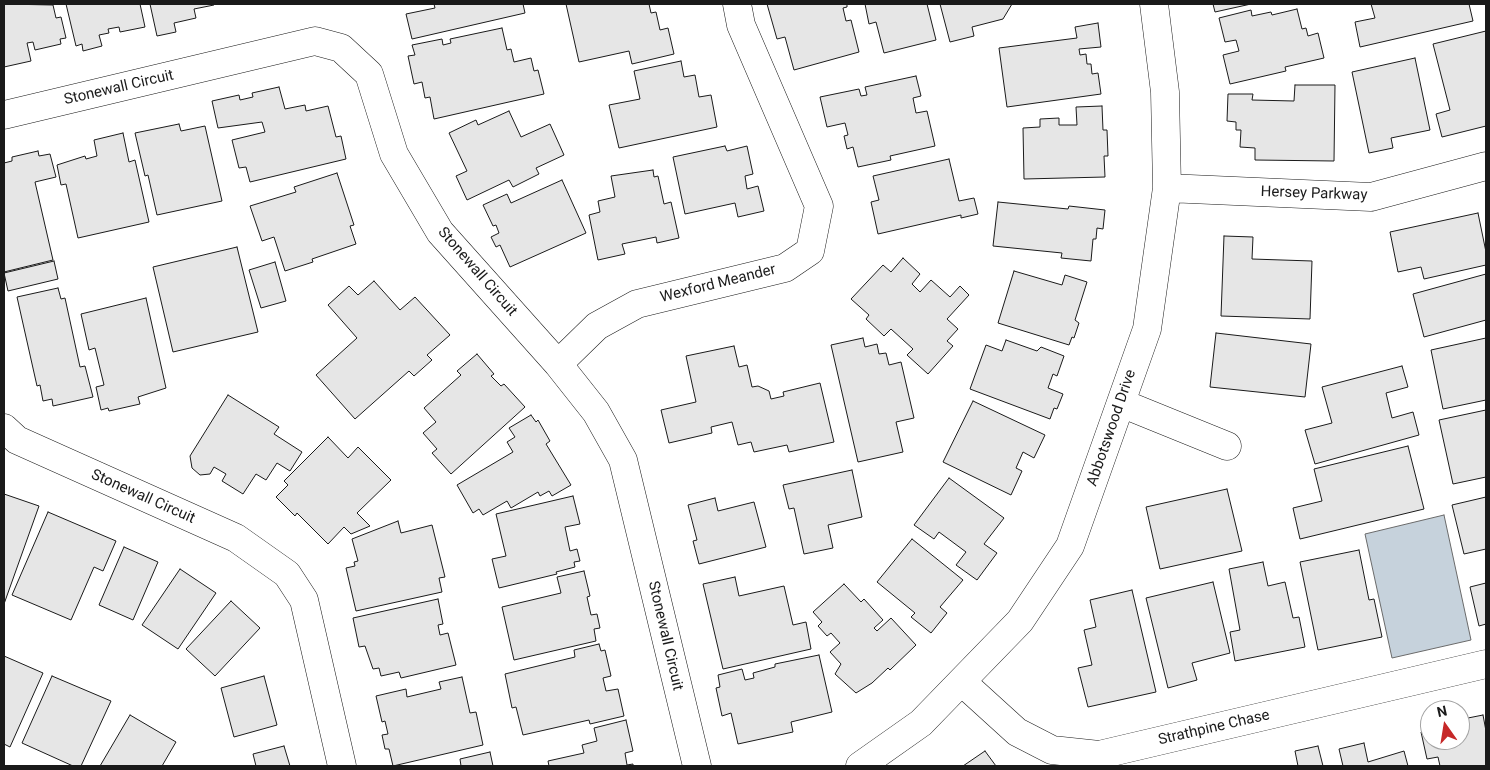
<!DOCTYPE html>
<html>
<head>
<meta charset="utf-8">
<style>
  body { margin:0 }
  #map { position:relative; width:1490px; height:770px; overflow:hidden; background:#fff; font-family:Roboto,sans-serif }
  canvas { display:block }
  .frame { position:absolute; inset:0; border:5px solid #1a1a1a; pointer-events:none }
  .north { position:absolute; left:1420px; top:700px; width:50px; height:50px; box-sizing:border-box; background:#fff; border:1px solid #a3a3a3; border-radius:50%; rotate:347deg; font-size:14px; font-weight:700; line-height:20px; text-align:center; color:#1a1a1a }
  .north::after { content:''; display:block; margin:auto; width:18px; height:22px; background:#c62828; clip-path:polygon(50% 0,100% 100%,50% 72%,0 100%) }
</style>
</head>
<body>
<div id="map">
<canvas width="1490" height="770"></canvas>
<div class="frame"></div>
<div class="north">N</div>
</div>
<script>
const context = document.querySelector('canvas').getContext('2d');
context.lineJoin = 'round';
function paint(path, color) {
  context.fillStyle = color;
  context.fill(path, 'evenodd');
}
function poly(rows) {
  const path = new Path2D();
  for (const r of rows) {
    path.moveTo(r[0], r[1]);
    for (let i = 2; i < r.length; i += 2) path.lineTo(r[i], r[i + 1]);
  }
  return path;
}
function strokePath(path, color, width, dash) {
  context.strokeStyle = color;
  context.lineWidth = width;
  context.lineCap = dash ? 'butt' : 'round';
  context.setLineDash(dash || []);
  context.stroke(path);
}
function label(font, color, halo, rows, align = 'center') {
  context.font = font + ' Roboto,sans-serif';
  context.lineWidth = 4;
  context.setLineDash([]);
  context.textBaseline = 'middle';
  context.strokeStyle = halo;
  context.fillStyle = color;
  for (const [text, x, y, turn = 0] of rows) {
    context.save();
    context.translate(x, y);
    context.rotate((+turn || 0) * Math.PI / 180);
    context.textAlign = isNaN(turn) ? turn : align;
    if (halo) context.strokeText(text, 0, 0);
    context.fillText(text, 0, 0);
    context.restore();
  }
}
const water = poly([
  [1444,515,1471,640,1392,658,1365,534,1444,515]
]);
const building = poly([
  [4,4,53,5,56,18,61,17,66,38,60,39,61,44,35,50,33,42,27,43,31,61,4,67,4,4],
  [66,4,140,4,145,27,120,32,119,27,108,29,109,33,99,35,102,46,83,51,82,44,76,46,66,4],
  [150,4,213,4,214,5,194,9,196,18,174,23,176,32,157,36,150,4],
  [434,4,523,4,525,13,412,39,406,14,435,8,434,4],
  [566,4,649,4,651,13,656,12,660,30,668,28,674,54,632,64,629,51,579,62,566,4],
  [767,4,847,4,847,7,843,8,846,21,851,20,859,52,794,70,785,37,777,39,767,4],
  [865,4,927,4,936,40,884,53,876,22,869,24,865,4],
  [940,4,1012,4,1003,19,972,27,974,36,950,42,940,4],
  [1213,4,1251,4,1215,12,1213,4],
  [1371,4,1469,4,1473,21,1360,47,1355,22,1375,18,1371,4],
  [1297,9,1302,29,1306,28,1308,36,1318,33,1324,58,1285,67,1286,71,1230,84,1223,55,1239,51,1236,40,1225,42,1219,18,1251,10,1252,16,1271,12,1272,15,1297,9],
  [1098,23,1101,47,1079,49,1080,55,1086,54,1087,64,1091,64,1092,74,1098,73,1101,94,1007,107,999,48,1077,38,1075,27,1098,23],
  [502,28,507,50,511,49,514,62,531,58,534,71,538,70,544,94,434,119,430,97,425,98,422,82,414,84,408,56,415,55,412,45,442,39,443,45,451,43,450,39,502,28],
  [1486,31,1486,126,1442,137,1436,114,1450,110,1433,44,1486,31],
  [1415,58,1430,130,1391,138,1393,148,1369,153,1352,72,1415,58],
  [681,61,684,77,695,75,699,97,711,95,717,127,619,148,609,105,640,99,634,71,681,61],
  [916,76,921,96,913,98,916,113,927,111,935,146,890,156,891,160,858,167,853,147,847,149,844,136,848,135,845,123,827,127,820,97,859,89,861,96,867,95,865,87,916,76],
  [1295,85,1335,85,1334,161,1255,160,1255,148,1240,147,1241,130,1236,130,1236,122,1227,121,1228,94,1253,94,1252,100,1294,101,1295,85],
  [279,87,285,109,305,105,306,111,328,106,336,137,341,136,346,159,250,182,246,167,239,168,232,140,265,132,262,122,218,128,212,101,239,95,240,100,253,97,252,93,279,87],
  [1102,106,1103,130,1107,130,1108,156,1104,156,1105,177,1024,179,1023,128,1040,127,1040,119,1059,118,1059,125,1077,125,1076,107,1102,106],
  [509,111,521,137,550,124,564,155,536,168,539,174,513,187,509,180,467,200,456,176,467,171,449,133,476,120,478,125,509,111],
  [179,124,181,131,205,126,222,201,157,215,148,175,145,176,135,133,179,124],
  [123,133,129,162,135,160,149,222,78,238,66,184,61,185,57,165,85,156,86,159,97,156,94,140,123,133],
  [725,146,727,151,747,146,753,174,745,176,747,189,758,186,764,211,738,217,735,203,685,214,673,157,725,146],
  [38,151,39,156,50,154,56,177,35,182,53,260,4,272,4,163,12,161,12,157,38,151],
  [949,159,959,201,974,198,978,214,961,218,961,215,878,234,871,202,879,200,873,176,949,159],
  [653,170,654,177,658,176,664,204,671,202,679,238,657,243,656,237,622,244,625,254,598,260,589,215,600,212,598,201,615,197,611,176,653,170],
  [337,173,354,225,350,226,356,244,312,259,313,262,285,271,274,237,262,241,250,206,296,192,294,187,337,173],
  [562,180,586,233,510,267,500,245,496,247,491,237,499,233,496,225,493,226,483,205,507,194,511,203,562,180],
  [998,202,1068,209,1069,206,1105,210,1103,229,1097,228,1096,239,1093,239,1091,261,1061,258,1062,253,993,246,998,202],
  [1478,213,1486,252,1486,265,1424,279,1421,267,1398,272,1390,232,1478,213],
  [1224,236,1253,237,1252,259,1312,261,1310,319,1221,316,1224,236],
  [237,247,258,332,173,352,153,267,237,247],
  [903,258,920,274,912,284,920,292,931,280,950,297,960,286,969,295,947,319,958,329,947,341,953,346,928,374,907,355,913,349,891,329,884,336,866,319,869,315,851,299,883,265,891,272,903,258],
  [54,261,58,279,8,291,4,273,54,261],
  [275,262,286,301,261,308,249,270,275,262],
  [1014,271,1062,285,1065,275,1087,282,1075,320,1079,323,1074,338,1072,337,1069,345,998,323,1014,271],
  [1486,274,1486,320,1424,337,1413,294,1486,274],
  [374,281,400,310,415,297,450,335,427,355,432,360,414,376,409,371,355,419,316,375,357,338,328,305,349,286,358,295,374,281],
  [58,288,61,299,65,298,80,367,85,366,93,397,53,406,52,399,43,401,40,385,37,386,17,297,58,288],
  [146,298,166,388,138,397,140,404,109,411,108,408,101,410,96,387,104,385,95,348,89,350,81,314,146,298],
  [1216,333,1311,344,1305,397,1210,387,1216,333],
  [863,338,865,347,877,344,879,354,886,353,889,365,901,362,914,418,896,422,903,452,858,462,831,345,863,338],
  [1486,338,1486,400,1443,409,1431,350,1486,338],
  [1006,340,1037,351,1041,347,1064,356,1057,376,1053,374,1048,388,1063,394,1057,409,1054,408,1050,419,970,389,986,345,1002,351,1006,340],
  [734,346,739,367,747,365,752,387,758,386,769,391,771,399,784,396,783,392,820,383,834,442,789,452,787,445,754,452,751,442,738,445,732,422,711,427,712,433,669,443,661,410,696,402,686,356,734,346],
  [477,354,494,374,491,376,501,386,504,384,525,407,451,474,432,453,437,449,423,433,436,422,424,408,461,375,457,371,477,354],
  [1402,366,1408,387,1386,393,1392,418,1413,412,1419,435,1315,464,1305,430,1332,423,1322,387,1402,366],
  [228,395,279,427,274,434,302,452,290,471,277,463,266,480,256,474,243,494,222,481,226,474,214,467,210,474,200,475,192,468,190,456,228,395],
  [973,401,1045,435,1034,458,1023,452,1016,468,1022,471,1011,495,943,462,973,401],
  [1486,410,1486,477,1453,484,1439,420,1486,410],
  [531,415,536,422,538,420,550,441,546,444,571,485,552,496,549,491,540,496,538,492,511,508,507,501,483,515,479,509,473,513,457,485,513,452,507,442,515,437,509,428,531,415],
  [328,437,348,458,358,447,391,480,357,513,370,526,351,534,344,527,328,544,297,513,295,516,276,497,288,485,284,481,328,437],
  [1408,446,1424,509,1300,539,1293,508,1322,501,1314,469,1408,446],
  [852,470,862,517,828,525,833,548,804,554,794,508,789,509,783,485,852,470],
  [949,478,1004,518,984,544,997,553,977,580,956,565,966,552,939,532,934,539,914,525,949,478],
  [1227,489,1242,551,1160,569,1146,507,1227,489],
  [4,494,39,506,4,604,4,494],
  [573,496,580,524,565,527,570,551,577,549,580,561,574,562,575,567,556,572,557,574,499,588,492,559,506,556,496,514,573,496],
  [1486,497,1486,549,1464,554,1452,505,1486,497],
  [715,498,718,511,754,502,766,547,699,564,693,541,697,540,688,505,715,498],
  [48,512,116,541,103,571,94,567,71,620,12,595,48,512],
  [398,521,401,533,432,525,445,577,439,578,442,592,356,611,346,568,355,566,354,562,358,561,352,539,398,521],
  [912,539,963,580,940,607,947,613,931,633,911,617,915,613,877,582,912,539],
  [124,547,158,562,133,620,99,605,124,547],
  [1359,550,1369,600,1374,599,1382,637,1318,650,1300,562,1359,550],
  [1263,562,1268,586,1285,582,1293,618,1299,617,1305,647,1235,661,1230,632,1240,630,1229,569,1263,562],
  [180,569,216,593,178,649,142,625,180,569],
  [584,571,590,596,587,597,591,615,597,614,600,628,594,629,596,641,514,660,502,607,561,593,557,577,584,571],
  [735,577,739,596,784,586,793,625,806,622,811,649,723,669,703,584,735,577],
  [1213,582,1230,653,1192,663,1197,680,1168,688,1146,598,1213,582],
  [1486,583,1486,624,1479,626,1470,587,1486,583],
  [844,584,861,602,864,599,883,620,874,628,877,631,891,618,916,645,890,670,888,668,872,683,856,693,835,674,841,664,830,652,840,643,831,633,827,636,818,626,822,622,813,612,844,584],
  [1132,590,1156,692,1088,707,1078,668,1092,665,1084,630,1096,627,1090,600,1132,590],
  [438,599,443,624,438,625,440,635,448,633,456,665,401,678,399,672,381,676,379,668,373,669,365,646,359,647,353,618,438,599],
  [231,601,260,628,215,676,186,649,231,601],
  [599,644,601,651,605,650,611,676,603,678,606,691,618,689,624,716,590,724,589,720,523,735,516,707,512,708,505,674,575,657,574,650,599,644],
  [819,655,832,712,791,722,793,732,738,744,731,713,722,716,716,688,720,687,718,675,742,669,745,680,754,678,753,673,775,667,775,664,819,655],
  [4,656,43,673,10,747,4,744,4,656],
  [52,676,111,701,81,766,73,766,22,743,52,676],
  [264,676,277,725,234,737,221,688,264,676],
  [462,677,470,713,476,712,483,745,393,766,389,749,385,749,382,735,388,734,385,721,382,722,376,696,406,689,407,697,441,689,439,682,462,677],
  [130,715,176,742,162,766,100,766,130,715],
  [1483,715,1486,731,1486,766,1440,766,1438,757,1427,759,1421,732,1430,730,1430,740,1460,740,1460,727,1464,726,1463,719,1483,715],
  [626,720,633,751,625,753,627,765,633,764,633,766,549,766,548,761,584,753,582,745,597,741,594,728,626,720],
  [1364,743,1368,762,1404,751,1408,766,1343,766,1339,749,1364,743],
  [284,746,290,766,256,766,253,754,284,746],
  [1318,746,1323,766,1296,766,1298,766,1295,751,1318,746],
  [985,751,996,766,963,766,985,751],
  [490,752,493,766,461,766,460,759,490,752]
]);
const minor = poly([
  [4,115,315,41,341,48,369,74,394,154,440,232,558,364,596,412,623,460,697,766],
  [1167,188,1371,197,1486,166],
  [558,364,597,326,637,304,785,268,810,251,819,206,741,25,737,4],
  [1121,403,1227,446],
  [4,428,17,440,236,538,287,574,304,600,342,766],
  [962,682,1017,732,1052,750,1099,755,1486,664],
  [860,766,921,723,1020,621,1070,546,1147,329,1167,188,1165,92,1154,4]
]);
const streetNames = [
  ["Stonewall Circuit",119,88,-13],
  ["Hersey Parkway",1314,194,2],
  ["Stonewall Circuit",477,272,49],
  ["Wexford Meander",718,284,-14],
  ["Abbotswood Drive",1112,428,-71],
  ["Stonewall Circuit",143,497,24],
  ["Stonewall Circuit",665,636,77],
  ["Strathpine Chase",1214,728,-13]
];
paint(water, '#c6d2dc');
strokePath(water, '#6a6a6a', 1);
paint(building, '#e6e6e6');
strokePath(building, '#1a1a1a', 1);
strokePath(minor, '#1a1a1a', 29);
strokePath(minor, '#fff', 28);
label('15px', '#1a1a1a', '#fff', streetNames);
</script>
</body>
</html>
